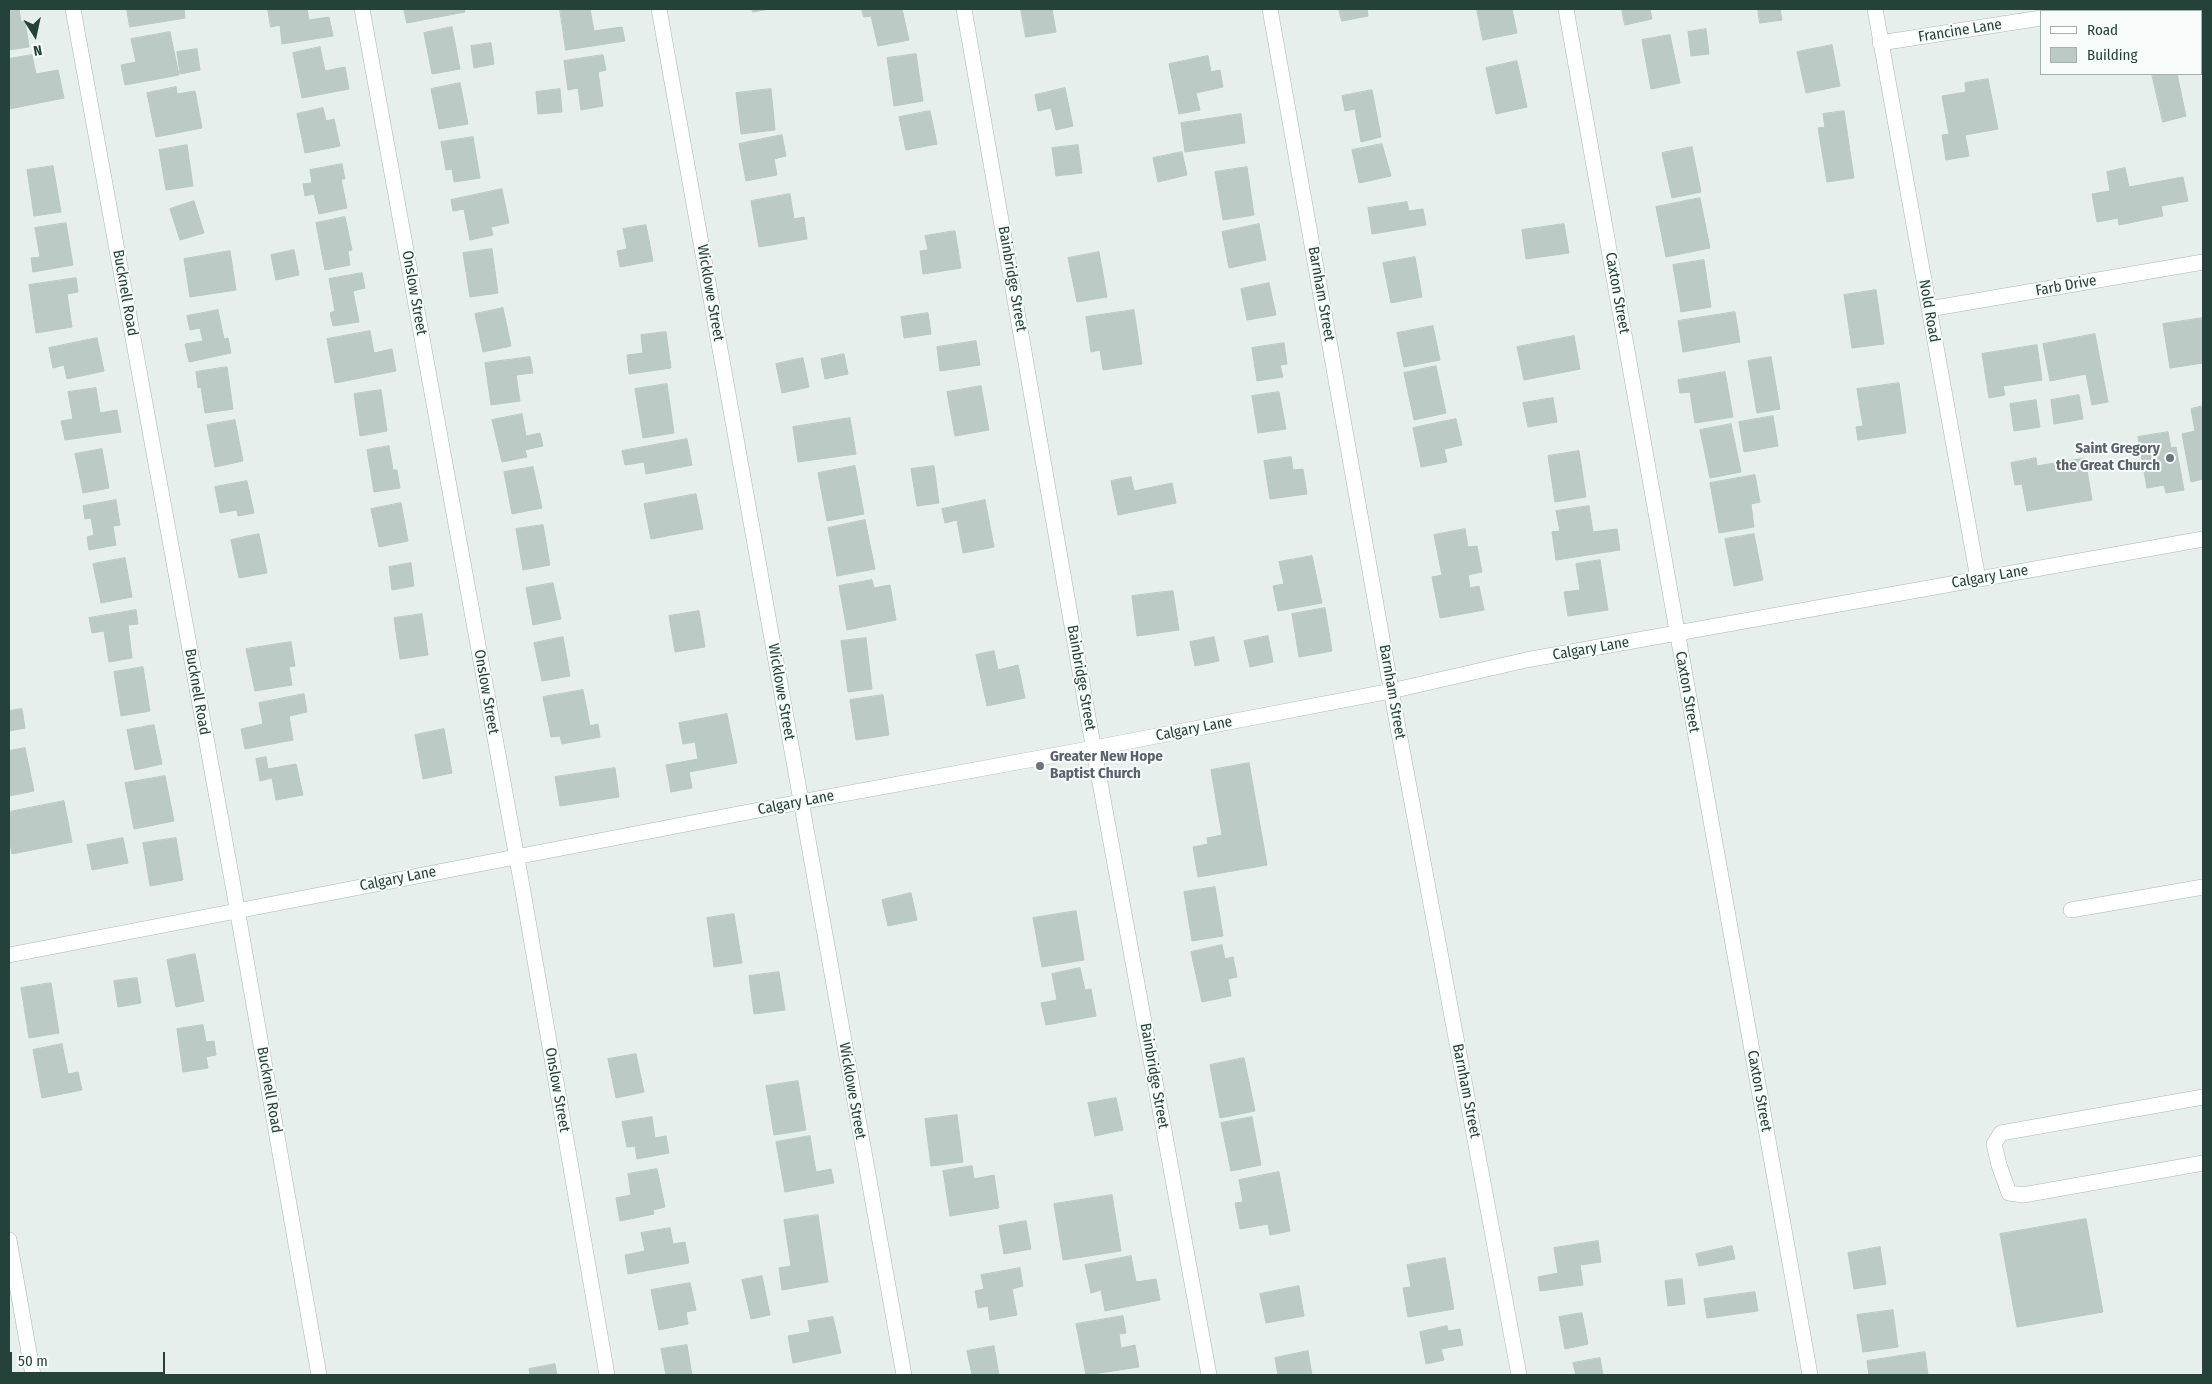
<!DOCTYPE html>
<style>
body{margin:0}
#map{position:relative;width:2212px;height:1384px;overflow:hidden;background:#e6efeb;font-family:"Fira Sans Condensed",sans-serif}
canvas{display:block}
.frame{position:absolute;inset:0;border:10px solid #24423a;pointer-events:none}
.legend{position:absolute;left:2040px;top:10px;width:162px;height:65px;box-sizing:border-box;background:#f7fbf9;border:1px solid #a3b1ad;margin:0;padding:6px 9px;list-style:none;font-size:15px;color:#24423a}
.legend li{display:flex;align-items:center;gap:10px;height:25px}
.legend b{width:25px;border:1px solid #a3b1ad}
.north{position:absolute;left:10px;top:10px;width:50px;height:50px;-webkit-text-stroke:4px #f7fbf9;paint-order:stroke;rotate:170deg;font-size:14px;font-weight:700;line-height:20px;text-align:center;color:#24423a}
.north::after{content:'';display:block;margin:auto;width:18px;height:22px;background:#24423a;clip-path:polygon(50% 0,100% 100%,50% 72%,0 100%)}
.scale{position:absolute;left:10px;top:1352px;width:155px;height:22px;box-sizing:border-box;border:2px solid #24423a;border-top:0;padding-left:6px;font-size:15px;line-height:18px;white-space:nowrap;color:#24423a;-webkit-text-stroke:4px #f7fbf9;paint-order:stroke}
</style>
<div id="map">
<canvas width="2212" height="1384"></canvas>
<div class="frame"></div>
<ul class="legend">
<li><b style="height:6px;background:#fff"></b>Road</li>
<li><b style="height:14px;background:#bbcac4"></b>Building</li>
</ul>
<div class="north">N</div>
<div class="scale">50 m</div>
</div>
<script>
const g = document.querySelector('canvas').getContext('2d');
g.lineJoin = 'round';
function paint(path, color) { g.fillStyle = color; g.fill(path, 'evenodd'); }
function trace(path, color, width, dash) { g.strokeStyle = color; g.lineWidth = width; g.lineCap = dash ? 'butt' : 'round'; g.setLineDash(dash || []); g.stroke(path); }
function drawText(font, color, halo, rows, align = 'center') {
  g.font = font + ' "Fira Sans Condensed",sans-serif'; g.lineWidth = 4; g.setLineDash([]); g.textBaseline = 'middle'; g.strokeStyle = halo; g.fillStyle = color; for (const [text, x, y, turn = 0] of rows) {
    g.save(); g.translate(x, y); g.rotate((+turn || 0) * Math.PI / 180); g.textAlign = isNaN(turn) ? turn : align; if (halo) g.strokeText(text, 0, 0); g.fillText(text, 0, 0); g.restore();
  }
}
const building = new Path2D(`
 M9 9H19L21 22 25 21 29 47 9 50Z
 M127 9H184L185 18 130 27Z
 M268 9H307L309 20 329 17 333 36 282 44 280 25 271 27Z
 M404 9H464L465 12 407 23Z
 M560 9H590L594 31 622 27 625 41 566 50Z
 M752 9H769L753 12Z
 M862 9H902L909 40 878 46 871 16 864 17Z
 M1021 9H1052L1056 32 1026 37Z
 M1339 9H1367L1368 16 1342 21Z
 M1477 9H1512L1517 33 1483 40Z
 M1622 9H1650L1652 19 1625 25Z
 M1758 9H1780L1782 20 1760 23Z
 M452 27 460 69 432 74 424 33Z
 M1706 29 1709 54 1691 56 1688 32Z
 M170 32 179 75 125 85 121 65 136 62 131 39Z
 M1670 35 1680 83 1651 89 1642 40Z
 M491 43 494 64 474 68 471 46Z
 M1832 45 1840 86 1806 93 1797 52Z
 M320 47 325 71 345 67 349 89 302 98 293 53Z
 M197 49 200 70 180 74 177 52Z
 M916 54 923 101 894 106 887 58Z
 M32 55 36 74 58 70 64 98 9 109V59Z
 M603 55 606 70 598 72 603 106 581 110 578 88 568 90 564 61Z
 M1208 56 1211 72 1220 70 1223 87 1196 93 1200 110 1179 114 1169 64Z
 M1517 61 1527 107 1496 114 1486 68Z
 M2152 74H2177L2186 116 2163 122Z
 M1988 79 1998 129 1965 135 1969 156 1946 160 1942 135 1949 134 1942 96 1966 92 1965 83Z
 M460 83 468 124 439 129 431 89Z
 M176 87 177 94 195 91 202 128 156 137 147 93Z
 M1065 88 1073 126 1056 130 1051 108 1038 111 1035 95Z
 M560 89 562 112 538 114 536 92Z
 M771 89 775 130 741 134 736 93Z
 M1372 90 1381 137 1361 142 1355 109 1345 111 1342 96Z
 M323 108 326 121 334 119 340 146 305 153 297 114Z
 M930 111 937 144 906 150 899 117Z
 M1844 111 1854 178 1827 182 1818 128 1825 127 1823 114Z
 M1241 114 1245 143 1185 152 1181 123Z
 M782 135 786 156 774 159 777 175 746 181 739 144Z
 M473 137 480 178 454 182 452 169 446 170 441 142Z
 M1382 144 1391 176 1359 183 1352 150Z
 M187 145 193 186 166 190 159 150Z
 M1078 145 1082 173 1056 176 1052 148Z
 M1692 147 1701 192 1672 198 1662 153Z
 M1182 152 1187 175 1158 182 1153 158Z
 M342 164 345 179H341L347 208 319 214 314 194 305 196 303 184 312 183 310 170Z
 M53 166 61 212 34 216 27 170Z
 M1247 167 1254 215 1223 220 1215 172Z
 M2125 168 2129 187 2183 177 2188 201 2161 206 2163 216 2119 225 2118 218 2097 222 2092 194 2110 191 2107 172Z
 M502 189 509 223 491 227 493 235 470 240 464 209 453 211 451 200Z
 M790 194 794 219 804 217 807 239 759 247 751 201Z
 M1700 198 1710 248 1666 257 1656 207Z
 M194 201 204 233 180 240 170 209Z
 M1407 202 1409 211 1423 209 1426 225 1372 234 1368 208Z
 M345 217 352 250 348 251 350 265 325 270 316 223Z
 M66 223 73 265 33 272 31 258 40 257 35 228Z
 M1259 224 1266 260 1229 268 1222 232Z
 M1564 224 1569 253 1526 259 1522 230Z
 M646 225 653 261 620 267 617 251 627 249 623 229Z
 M955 231 961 268 923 274 920 251 928 250 925 236Z
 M492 249 498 293 470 297 463 253Z
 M294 250 299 275 276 280 271 255Z
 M230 251 236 290 190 297 184 259Z
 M1099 252 1107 297 1077 302 1068 258Z
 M1415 257 1422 297 1391 303 1383 263Z
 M1704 260 1711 307 1681 312 1673 265Z
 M362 273 365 288 353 291 359 322 333 326 330 313 335 311 329 279Z
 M76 278 78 292 67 294 72 327 36 333 29 285Z
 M1269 283 1276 315 1247 320 1241 289Z
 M1876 290 1884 344 1852 348 1844 295Z
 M503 308 511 346 483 352 475 314Z
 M218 310 224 339 228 338 231 353 189 362 185 344 203 341 200 328 190 330 187 316Z
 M1134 310 1142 364 1103 370 1100 350 1091 352 1086 317Z
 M1735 312 1740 342 1683 352 1678 321Z
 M928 313 931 334 904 338 901 317Z
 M2203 318V363L2170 368 2163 324Z
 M1433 326 1440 360 1404 367 1397 333Z
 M370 331 374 353 392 349 396 371 335 383 327 339Z
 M666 332 671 368 629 374 627 355 643 353 641 335Z
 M2095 334 2108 402 2092 405 2086 374 2050 381 2043 344Z
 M1574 336 1580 369 1524 380 1517 347Z
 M97 338 104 371 67 379 64 365 53 368 49 348Z
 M976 341 980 365 940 371 937 347Z
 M1284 343 1287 364 1280 365 1283 377 1257 381 1252 348Z
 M2037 345 2042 380 2003 386 2005 395 1989 398 1982 354Z
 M844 354 848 374 825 379 821 359Z
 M530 357 533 373 516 375 520 401 491 405 485 363Z
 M1771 357 1780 409 1757 413 1748 361Z
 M803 358 809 387 782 393 776 364Z
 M1436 366 1446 413 1414 420 1404 373Z
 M227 367 233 409 205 413 201 387 198 388 196 372Z
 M1725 372 1733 417 1695 423 1690 392 1680 393 1678 380Z
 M1899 383 1906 433 1858 440 1856 427 1863 426 1857 389Z
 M667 384 674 433 643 438 635 389Z
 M981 386 989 430 955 436 947 392Z
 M96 388 100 413 117 410 121 432 65 440 61 421 73 419 68 392Z
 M381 390 387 431 360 436 354 394Z
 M1279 392 1286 429 1258 433 1252 396Z
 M2079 395 2083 419 2054 424 2051 400Z
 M1553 398 1557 422 1528 427 1523 403Z
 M2036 400 2040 427 2014 431 2010 404Z
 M2203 406V479L2191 482 2182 434 2195 431 2191 409Z
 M522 414 526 436 540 433 543 446 525 450 527 457 502 462 492 420Z
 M1773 416 1778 446 1744 452 1739 422Z
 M850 418 856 454 798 462 793 427Z
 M1456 419 1462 445 1444 449 1447 462 1421 467 1413 428Z
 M235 420 243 461 215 467 207 425Z
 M1731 424 1741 472 1710 478 1700 430Z
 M2168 432 2171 448 2176 447 2184 490 2166 493 2164 485 2147 488 2138 437Z
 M687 439 692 465 646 474 644 462 625 465 622 451Z
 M389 446 393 470H397L400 488 374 492 367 450Z
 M102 449 109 488 83 493 75 454Z
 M1579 451 1586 497 1555 502 1548 456Z
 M1291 457 1293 470 1303 469 1307 494 1270 499 1264 461Z
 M2036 458 2037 466 2085 458 2092 500 2027 511 2022 484 2015 485 2011 463Z
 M855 466 864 514 827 521 818 473Z
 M934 466 939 503 917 506 911 469Z
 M533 467 542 508 512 514 504 472Z
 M1755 475 1760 502 1751 504 1754 527 1719 533 1710 483Z
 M1131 477 1134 491 1172 483 1176 503 1118 515 1111 481Z
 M247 481 254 513 238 516 237 510 220 513 215 487Z
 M696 494 703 529 651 539 644 504Z
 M116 500 120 525 113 526 116 545 89 550 87 537 94 535 91 518 85 519 83 506Z
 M985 500 994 547 963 553 957 520 945 523 942 509Z
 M401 503 408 541 379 547 371 509Z
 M1589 506 1593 532 1617 529 1620 550 1556 560 1552 532 1560 531 1556 511Z
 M865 520 875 569 837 576 828 528Z
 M543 525 550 565 523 570 516 529Z
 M1465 529 1468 547 1477 546 1482 572 1468 575 1470 588 1479 586 1484 610 1440 618 1432 577 1442 575 1434 535Z
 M259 534 267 573 239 578 231 540Z
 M1754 534 1763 580 1734 586 1725 539Z
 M1312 556 1322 603 1278 611 1273 586 1284 584 1279 562Z
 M125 558 132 597 101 603 93 564Z
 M1600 560 1608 610 1568 616 1564 592 1580 590 1576 564Z
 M411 563 414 586 392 590 389 567Z
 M872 580 874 588 890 585 896 620 847 630 839 586Z
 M553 583 561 619 533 625 526 588Z
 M1173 591 1179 630 1137 636 1132 596Z
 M1325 608 1332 651 1299 657 1292 614Z
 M136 610 138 624 128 625 132 658 109 662 104 631 92 633 89 618Z
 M699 611 705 647 675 652 669 616Z
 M422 614 428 655 400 659 394 618Z
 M1268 636 1273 662 1250 667 1244 641Z
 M563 637 570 676 542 681 534 643Z
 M1214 637 1219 661 1195 666 1190 642Z
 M866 638 872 689 848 692 841 641Z
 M291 642 295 666 289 667 292 685 255 691 246 649Z
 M994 651 998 670 1018 665 1025 698 987 706 976 655Z
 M143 667 150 711 121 716 114 672Z
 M583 690 590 726 598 724 600 737 562 744 560 736 551 737 543 697Z
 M304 694 307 712 289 716 293 740 245 749 241 729 263 724 259 703Z
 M883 695 889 735 856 740 850 700Z
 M22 709 25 728 9 731V711Z
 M727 714 737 763 689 772 692 788 671 792 666 765 698 759 695 742 683 744 679 723Z
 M154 725 162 764 135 770 127 730Z
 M444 729 452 773 423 779 415 735Z
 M25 748 34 791 9 796V751Z
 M266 757 268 769 296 764 303 795 276 800 272 778 260 781 256 759Z
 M1249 763 1267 865 1198 877 1193 847 1208 844 1207 838 1222 835 1211 770Z
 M615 768 619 797 560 806 555 777Z
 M165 776 174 821 134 829 125 783Z
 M64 801 72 842 12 854 9 837V812Z
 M123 838 128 863 92 870 87 845Z
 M176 838 183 880 150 886 143 843Z
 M1215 887 1223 936 1192 941 1184 892Z
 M911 893 917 920 888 926 882 900Z
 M1076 911 1084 960 1042 967 1033 918Z
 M734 914 742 963 714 967 707 918Z
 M1222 945 1225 959 1233 957 1237 977 1228 979 1231 996 1202 1002 1191 952Z
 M195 954 204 1001 176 1007 167 960Z
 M1080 968 1085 990 1091 989 1096 1016 1046 1025 1041 1003 1057 1000 1052 974Z
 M779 972 785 1010 754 1014 749 976Z
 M137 978 141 1003 118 1007 114 981Z
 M51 983 59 1033 29 1038 21 988Z
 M203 1025 206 1042 214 1041 216 1055 206 1057 208 1068 183 1072 177 1029Z
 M62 1044 68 1074 78 1072 82 1090 42 1098 33 1050Z
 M636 1054 644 1092 616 1098 608 1059Z
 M1244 1058 1255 1111 1220 1118 1210 1065Z
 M798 1081 806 1130 774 1135 766 1086Z
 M1116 1098 1123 1130 1095 1136 1088 1103Z
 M957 1115 963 1162 931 1166 925 1119Z
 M652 1117 655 1138 666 1136 669 1153 637 1159 635 1146 627 1147 622 1122Z
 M1252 1117 1261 1165 1231 1171 1221 1123Z
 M810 1136 816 1172 831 1169 834 1183 785 1192 776 1142Z
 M972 1166 974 1179 994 1175 999 1208 950 1216 943 1171Z
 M657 1169 665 1207 653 1210 654 1214 620 1221 616 1198 631 1195 628 1174Z
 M1279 1172 1290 1231 1270 1235 1268 1224 1240 1229 1235 1203 1243 1202 1239 1180Z
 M1112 1195 1121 1251 1063 1260 1054 1204Z
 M818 1215 828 1282 782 1290 779 1268 791 1266 784 1220Z
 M2086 1219 2103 1312 2017 1327 2000 1234Z
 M1026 1221 1031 1249 1004 1254 999 1226Z
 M670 1228 673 1244 685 1242 689 1263 628 1274 625 1255 645 1251 641 1233Z
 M1598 1241 1601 1262 1580 1265 1583 1285 1540 1291 1538 1277 1558 1273 1554 1248Z
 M1732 1246 1735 1259 1699 1266 1696 1254Z
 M1880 1247 1886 1284 1854 1289 1848 1253Z
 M1131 1256 1136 1282 1156 1279 1160 1300 1105 1311 1101 1290 1091 1293 1085 1265Z
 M1445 1258 1454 1309 1408 1317 1403 1288 1411 1287 1407 1265Z
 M1020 1268 1023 1286 1012 1289 1017 1315 990 1320 988 1306 978 1308 975 1291 984 1289 981 1275Z
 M762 1276 770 1315 751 1319 742 1280Z
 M1682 1279 1685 1304 1668 1306 1665 1281Z
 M690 1283 696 1310 686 1312 688 1324 659 1330 651 1290Z
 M1299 1286 1304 1316 1266 1323 1260 1294Z
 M1755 1292 1758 1311 1707 1318 1704 1299Z
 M1893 1310 1898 1347 1863 1352 1857 1315Z
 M1582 1313 1588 1344 1565 1349 1559 1317Z
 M1123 1316 1126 1333 1119 1334 1121 1348 1135 1345 1139 1367 1086 1375 1076 1324Z
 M833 1317 841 1353 793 1363 788 1336 810 1332 808 1321Z
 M1447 1326 1448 1331 1460 1329 1463 1345 1441 1349 1444 1360 1426 1364 1420 1332Z
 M687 1345 692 1375H666L661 1349Z
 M994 1346 999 1375H972L967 1351Z
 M1308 1351 1312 1375H1278L1275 1358Z
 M1925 1352 1928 1375H1869L1867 1361Z
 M1600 1358 1603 1375H1576L1573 1363Z
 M555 1364 557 1375H530L529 1369Z`);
const minor = new Path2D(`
 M73 9 232 880 319 1375
 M362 9 522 886 607 1375
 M659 9 904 1375
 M964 9 1089 723 1209 1375
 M1270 9 1396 717 1519 1375
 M1566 9 1810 1375
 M1875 9 1978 579
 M2080 11 2090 9
 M1880 43 2041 18
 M1929 309 2203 262
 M2071 910 2203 887
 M9 955 800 802 1094 748 1391 691 1526 660 2203 539
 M2203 1097 2001 1133 1994 1144 1999 1165 2009 1193 2023 1195 2203 1163
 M9 1240 33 1375`);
const markers = [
 [2170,458,5,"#6b7280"],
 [1040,766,5,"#6b7280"]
];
const streetNames = [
 ["Francine Lane",1960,31,-9],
 ["Bainbridge Street",1012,279,80],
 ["Farb Drive",2066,286,-10],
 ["Bucknell Road",125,293,80],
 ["Onslow Street",414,293,80],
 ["Wicklowe Street",710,293,80],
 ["Caxton Street",1617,293,80],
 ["Barnham Street",1321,294,80],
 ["Nold Road",1929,311,80],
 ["Calgary Lane",1990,577,-10],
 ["Calgary Lane",1591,649,-10],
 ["Bainbridge Street",1081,678,80],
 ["Bucknell Road",197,692,80],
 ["Onslow Street",486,692,80],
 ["Wicklowe Street",781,692,80],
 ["Barnham Street",1392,692,80],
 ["Caxton Street",1687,692,80],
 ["Calgary Lane",1194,729,-11],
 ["Calgary Lane",796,803,-11],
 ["Calgary Lane",398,879,-11],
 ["Bainbridge Street",1154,1076,80],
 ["Bucknell Road",269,1090,80],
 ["Onslow Street",557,1090,80],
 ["Wicklowe Street",852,1091,80],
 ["Barnham Street",1466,1091,79],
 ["Caxton Street",1759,1091,80]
];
const worshipNames = [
 ["Saint Gregory",2160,449],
 ["the Great Church",2160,466],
 ["Greater New Hope",1050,757,"left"],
 ["Baptist Church",1050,774,"left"]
];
paint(building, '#bbcac4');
trace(building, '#b8c9c2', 1);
trace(minor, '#a8b8b2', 16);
trace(minor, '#fff', 15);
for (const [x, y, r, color] of markers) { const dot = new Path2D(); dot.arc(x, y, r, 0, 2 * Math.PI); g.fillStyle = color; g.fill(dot); trace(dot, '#f7fbf9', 2); }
drawText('15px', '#24423a', '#f7fbf9', streetNames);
drawText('bold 15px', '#5b616d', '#f7fbf9', worshipNames, 'right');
</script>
